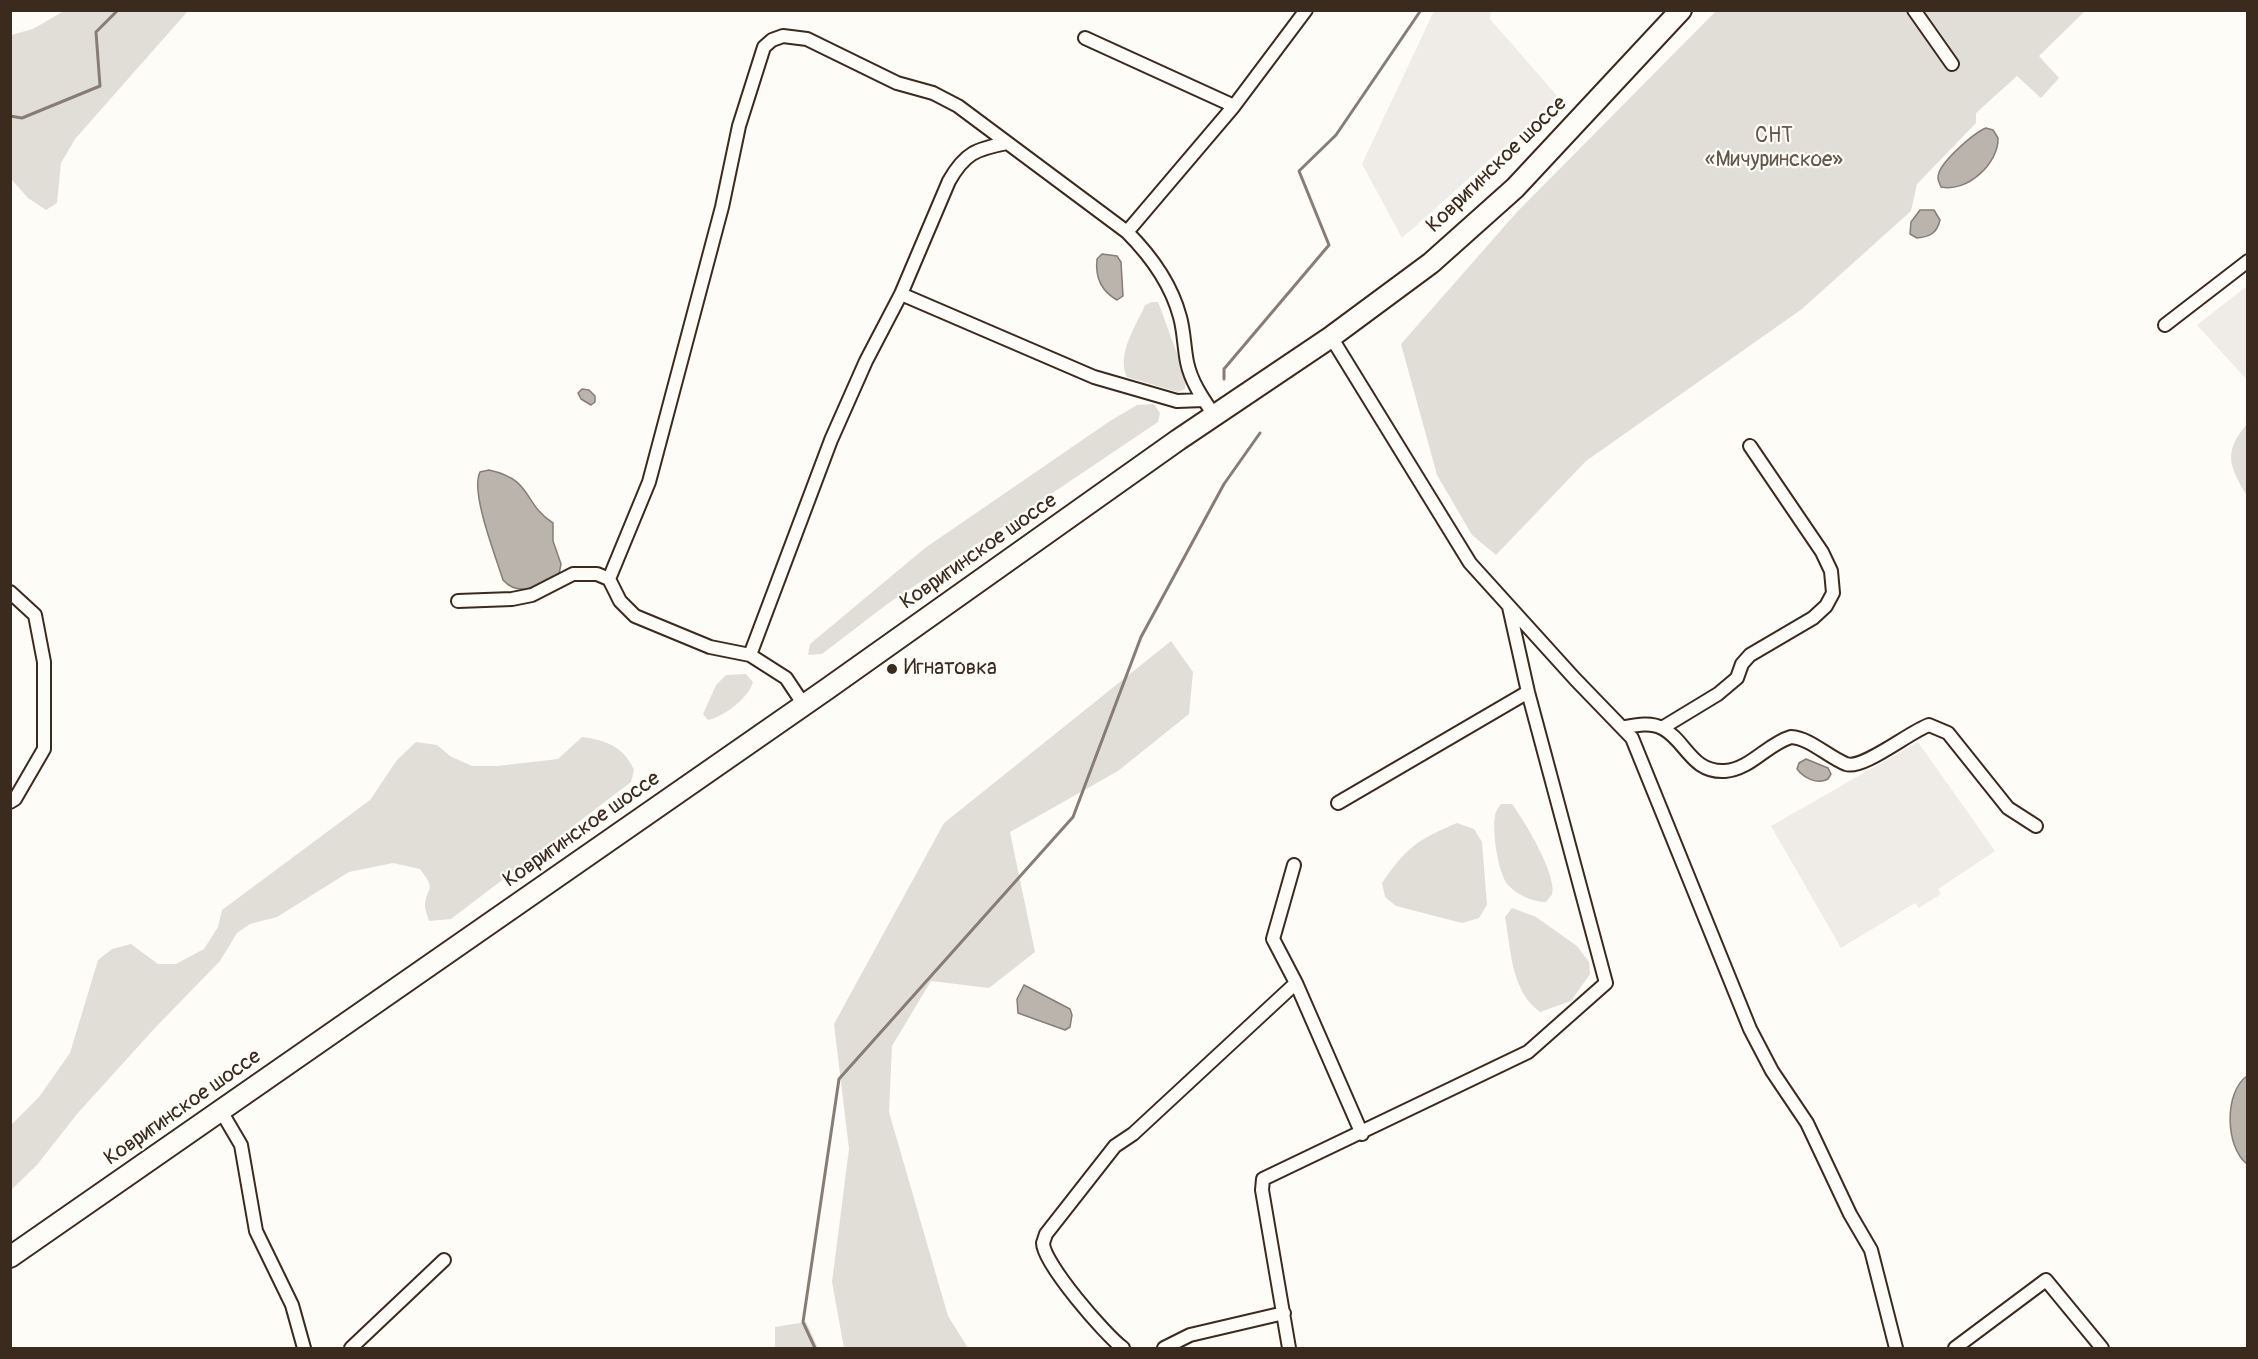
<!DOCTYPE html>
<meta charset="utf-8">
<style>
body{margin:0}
#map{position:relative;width:2258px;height:1359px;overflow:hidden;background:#fdfcf7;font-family:Pangolin,sans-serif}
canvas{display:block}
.frame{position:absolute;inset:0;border:12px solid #3b2a1e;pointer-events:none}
</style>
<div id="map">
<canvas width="2258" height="1359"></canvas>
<div class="frame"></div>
</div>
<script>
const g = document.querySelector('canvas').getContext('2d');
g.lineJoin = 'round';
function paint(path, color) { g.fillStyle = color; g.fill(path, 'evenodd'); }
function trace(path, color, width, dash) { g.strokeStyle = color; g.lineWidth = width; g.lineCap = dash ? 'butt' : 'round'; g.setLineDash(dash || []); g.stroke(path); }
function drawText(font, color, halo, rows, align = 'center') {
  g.font = font + ' Pangolin,sans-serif'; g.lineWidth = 4.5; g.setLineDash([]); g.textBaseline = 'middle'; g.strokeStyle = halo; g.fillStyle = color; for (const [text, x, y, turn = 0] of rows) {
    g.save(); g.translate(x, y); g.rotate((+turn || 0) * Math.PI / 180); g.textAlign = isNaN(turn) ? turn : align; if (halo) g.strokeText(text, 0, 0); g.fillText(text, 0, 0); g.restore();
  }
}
const built = new Path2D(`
 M1434 11H1491L1490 19 1559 98 1402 238 1362 164Z
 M2247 286 2248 379 2247 380 2197 325Z
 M1918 742 1995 851 1938 889 1941 894 1919 908 1915 903 1841 948 1771 826Z`);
const green = new Path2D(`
 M64 11H188L75 139 61 163 57 203 46 210 28 198 11 179V35L33 29Z
 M1716 11H2085L2039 56 2059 78 2041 98 2017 76 1976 113V123L1917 184 1911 211 1802 309 1586 461 1496 555 1472 535 1437 475 1401 344 1517 212Z
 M1152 302H1158L1160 307 1186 378 1185 389 1178 392 1127 377C1116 355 1136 326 1145 305Z
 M1154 404 1160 413 1158 422 886 605 822 654 808 655 810 644 925 548 1110 421 1137 405Z
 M2247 424 2248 425 2247 496C2230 467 2222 453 2247 424Z
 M1171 641 1193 672 1189 714 1118 771 1010 832 1035 952 989 988 931 981 892 1046 889 1112 948 1316 968 1348H844L832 1282 849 1149 834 1024 944 823Z
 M746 674 753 682C749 698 723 717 708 720L703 714 716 685 726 675Z
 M582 737C606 740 624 747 634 770L631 782 451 919 429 921C428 917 425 910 425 906 426 885 438 893 420 869L393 863 349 872 277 917 250 924 237 933 220 961 154 1029 77 1114 37 1165 11 1190V1125L39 1097 70 1053 98 960 112 949 131 944 158 964H176L204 949 218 927 222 910 370 800 397 760 416 742 437 745 450 756 472 766H497L558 759Z
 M1501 804H1512C1524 820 1558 876 1552 895 1551 895 1546 902 1546 902 1533 902 1517 895 1508 885 1498 874 1492 831 1495 816 1495 812 1499 807 1501 804Z
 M1457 823 1474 829 1482 842 1487 905 1479 918 1462 923 1396 906 1385 897 1382 883C1407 847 1417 840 1457 823Z
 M1512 908 1536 917 1577 946 1589 962 1590 974 1571 1001 1540 1012C1511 991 1511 950 1505 917Z
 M806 1322 818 1348H775V1327Z`);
const water = new Path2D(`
 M1986 128 1993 130 1998 138C1999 163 1967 193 1941 187 1940 184 1938 181 1938 178 1937 164 1974 133 1986 128Z
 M1920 210H1934L1940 220C1937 233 1930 237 1917 238L1910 234 1911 222Z
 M1102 254 1117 256 1121 262 1123 296 1117 300C1101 291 1095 277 1097 259Z
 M582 389 589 390 595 396V402L591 405 581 399 578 393Z
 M489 470C534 480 522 503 553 523V541L561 564 559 574C541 584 520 599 503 580 496 557 470 492 480 472Z
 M1806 759 1828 768 1831 774 1828 779C1817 785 1804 778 1797 769L1799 763Z
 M1024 985 1070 1009 1072 1015 1070 1027 1065 1030 1018 1013 1017 999Z
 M2247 1076V1164C2225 1147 2224 1092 2247 1076Z`);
const stream = new Path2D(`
 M10 116 22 118 100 86 96 32 118 10
 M1224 379V369L1329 245 1299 171 1336 135 1421 10
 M815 1348 803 1322 839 1079 1073 817 1141 637 1224 484 1260 433`);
const street = new Path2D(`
 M1914 10 1952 64
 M1085 38 1234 106
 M1127 232 1234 106 1306 10
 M901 294 1094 377 1177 401 1204 400
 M2165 325 2248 261
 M1331 337 1470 563 1575 679 1632 738 1750 1029 1772 1071 1807 1123 1850 1214 1871 1250 1896 1348
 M609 579 649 482 722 207 739 126 764 47 772 40 783 36 807 39 897 83 933 93 958 106 1127 232C1151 256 1171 283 1180 317 1184 331 1184 347 1187 362 1191 382 1203 399 1214 415
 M10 592 35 615 44 662V749L15 799 10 802
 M458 601 512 599 532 595 573 574H597L609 579 620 601 635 616 710 647 750 655 786 678 804 705
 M750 655 831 440 866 361 901 294 949 181C965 153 976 149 1007 143
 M1625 727C1636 725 1651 722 1662 728 1686 740 1691 773 1725 771 1751 769 1767 744 1791 737 1810 738 1828 757 1846 764 1863 770 1909 732 1929 725L1948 733 2008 808 2036 826
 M1662 728 1718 694 1737 678 1742 664 1750 655 1813 618 1826 606 1833 593 1831 571 1822 552 1750 446
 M1338 803 1528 692
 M1294 865 1273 939 1296 983 1362 1134
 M221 1111 241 1145 256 1231 292 1305 304 1348
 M351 1348 444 1260
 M1123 1348C1106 1336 1043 1263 1043 1243 1044 1240 1045 1237 1046 1234L1115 1146 1133 1134 1296 983
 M1164 1348 1190 1335 1284 1313
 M1289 1348 1262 1190 1263 1179 1528 1052 1606 983 1528 692 1509 607
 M1955 1348 2046 1280 2102 1348`);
const primary = new Path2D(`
 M10 1257 827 689 1178 440 1331 337 1431 263 1515 188 1681 10`);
const markers = [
 [892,669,6,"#3b2a1e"]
];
const parkNames = [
 ["СНТ",1774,137],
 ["«Мичуринское»",1774,161]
];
const streetNames = [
 ["Ковригинское шоссе",1497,165,-44],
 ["Ковригинское шоссе",979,552,-35],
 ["Ковригинское шоссе",582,830,-35],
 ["Ковригинское шоссе",183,1108,-35]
];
const poiNames = [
 ["Игнатовка",904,669]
];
paint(built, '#efece7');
paint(green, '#e1ded7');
paint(water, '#bbb4ad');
trace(water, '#887d74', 1.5);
trace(stream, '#887d74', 3);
trace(street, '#3b2a1e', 16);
trace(primary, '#3b2a1e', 24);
trace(street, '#fdfcf7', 12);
trace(primary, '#fdfcf7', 20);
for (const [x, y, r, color] of markers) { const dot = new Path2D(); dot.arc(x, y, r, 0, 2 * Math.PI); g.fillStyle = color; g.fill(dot); trace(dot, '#fdfcf7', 2); }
drawText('21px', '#64574c', '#fdfcf7', parkNames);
drawText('21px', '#3b2a1e', '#fdfcf7', streetNames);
drawText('21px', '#3b2a1e', '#fdfcf7', poiNames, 'left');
</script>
